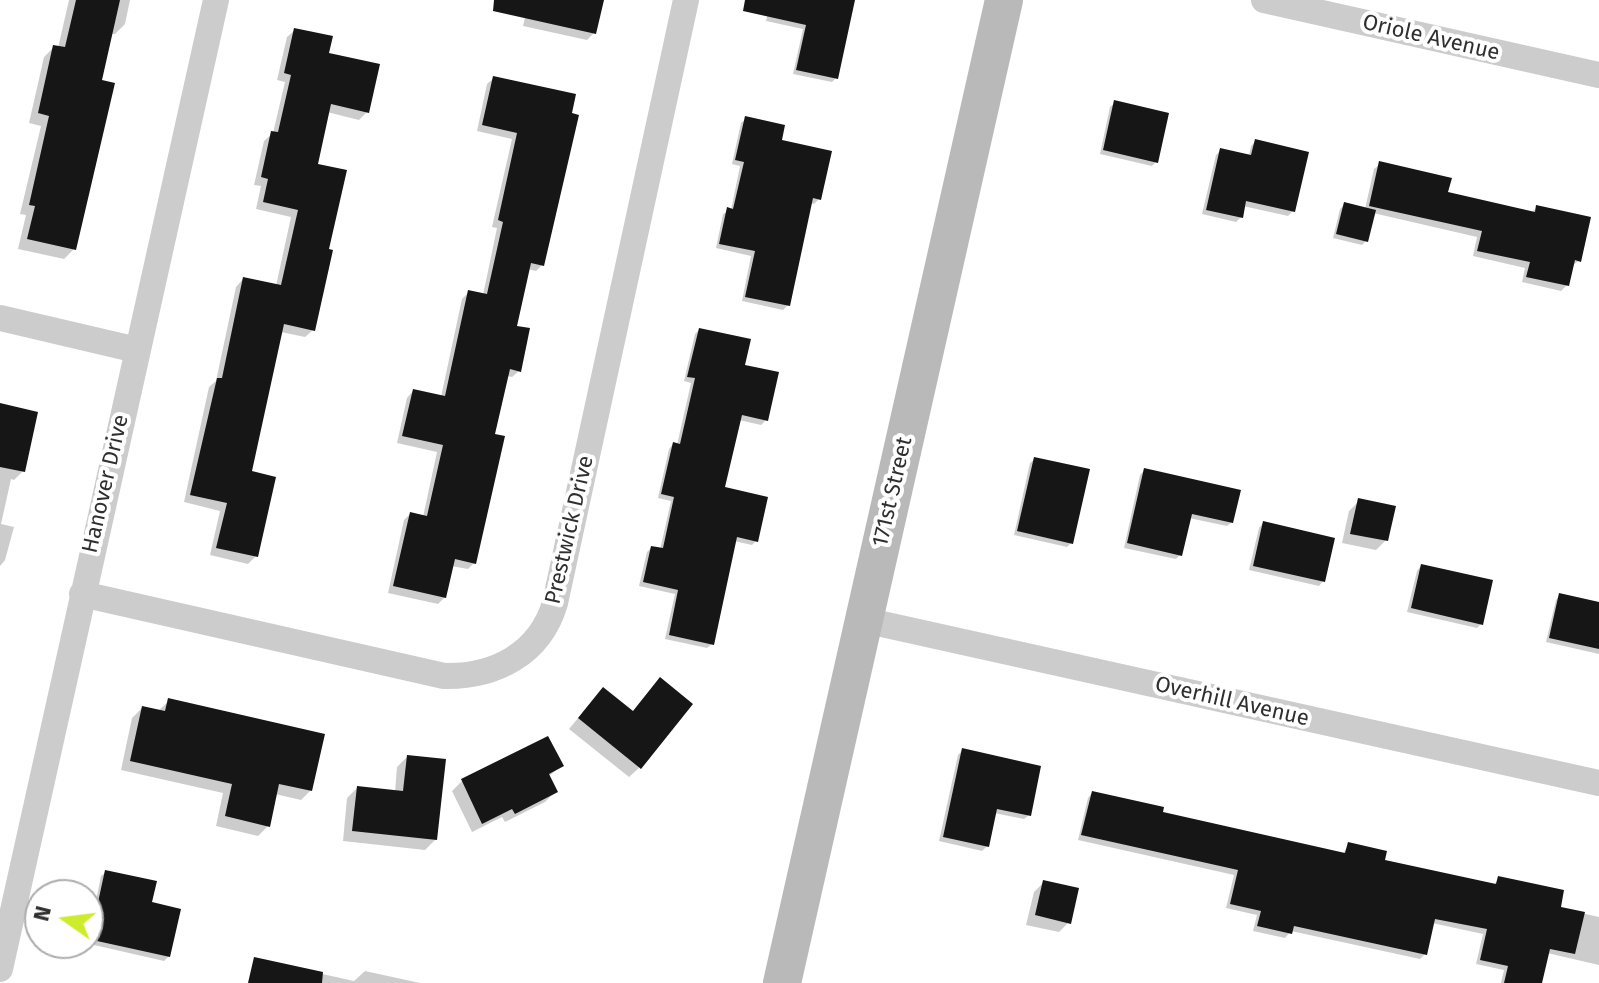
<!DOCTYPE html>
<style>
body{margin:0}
#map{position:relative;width:1599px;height:983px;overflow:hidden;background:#fff;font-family:"Fira Sans",sans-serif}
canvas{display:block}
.north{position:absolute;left:24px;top:879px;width:80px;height:80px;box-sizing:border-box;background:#fff;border:2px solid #acacac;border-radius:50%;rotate:284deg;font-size:22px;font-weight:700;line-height:32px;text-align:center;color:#2f2f2f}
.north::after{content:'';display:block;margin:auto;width:28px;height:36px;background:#cdec2b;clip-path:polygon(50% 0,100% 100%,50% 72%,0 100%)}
</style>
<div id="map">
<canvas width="1599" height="983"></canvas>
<div class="north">N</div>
</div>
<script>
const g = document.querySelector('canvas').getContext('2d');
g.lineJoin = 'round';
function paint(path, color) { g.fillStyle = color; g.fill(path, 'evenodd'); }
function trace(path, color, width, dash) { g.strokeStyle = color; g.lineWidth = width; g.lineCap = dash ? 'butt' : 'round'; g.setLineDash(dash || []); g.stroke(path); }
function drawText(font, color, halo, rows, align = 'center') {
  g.font = font + ' "Fira Sans",sans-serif'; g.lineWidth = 8; g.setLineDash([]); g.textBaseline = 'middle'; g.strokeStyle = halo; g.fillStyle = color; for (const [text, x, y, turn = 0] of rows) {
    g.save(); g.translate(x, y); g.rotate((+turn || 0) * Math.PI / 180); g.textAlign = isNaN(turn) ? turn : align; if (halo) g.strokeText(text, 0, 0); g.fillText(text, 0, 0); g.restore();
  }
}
const shadow = new Path2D(`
 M69 0H130L125 24 115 34H111L100 82 74 249 64 259 18 249 26 215 20 214 41 126 29 123 44 57 54 47 58 48Z
 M529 0H602L594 33 587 40 523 26Z
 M771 0H853L836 78 832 82 793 74 803 29 766 21Z
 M295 30 327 54 367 112 359 120 327 112 315 165 313 330 305 337 281 332 249 473 256 556 248 564 210 555 220 511 184 502 209 387 216 381 236 287 243 279 276 286 291 217 256 209 261 186 254 185 264 141 273 133 285 82 277 80 287 37Z
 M494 78 574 95 542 265 536 271 528 269 515 327 519 371 512 377 507 376 493 435 474 563 468 569 451 566 445 597 438 604 388 593 404 520 410 514 423 517 437 452 397 443 407 398 413 391 441 397 462 299 469 292 483 295 497 228 492 227 512 139 477 131 487 84Z
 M1115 103 1156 162 1152 166 1100 154 1110 107Z
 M746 119 779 141 819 199 814 204 810 203 788 305 783 310 742 301 751 256 716 248 723 214 731 210 740 166 732 164 741 123Z
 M1255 142 1293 211 1288 216 1243 206 1241 217 1236 222 1202 214 1216 155 1221 150 1249 156 1251 146Z
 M1380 164 1446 194 1531 213 1537 207 1579 261 1571 266 1567 285 1561 291 1522 282 1525 268 1473 256 1477 237 1373 213 1366 241 1362 245 1333 238 1340 209 1345 204 1365 209 1374 169Z
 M699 330 742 366 766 420 761 425 739 420 723 489 756 541 752 545 734 541 712 644 707 648 665 639 675 594 639 586 647 552 651 548 660 550 671 501 658 498 669 449 673 444 677 445 691 383 684 381 695 334Z
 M0 405 23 471 14 480 11 479 1 524 14 527 5 560 0 566Z
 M1035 459 1071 543 1067 547 1014 535 1030 463Z
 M1144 471 1232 522 1227 526 1189 518 1180 555 1176 559 1124 548 1140 475Z
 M1359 501 1386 540 1376 550 1342 543 1349 511Z
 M1263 523 1323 581 1319 586 1249 570 1259 528Z
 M1421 566 1481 624 1477 628 1407 612 1417 571Z
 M1560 595 1599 604V654L1546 642 1556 600Z
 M593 700 639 768 629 777 569 729Z
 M169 701 311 790 301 800 275 794 268 826 258 836 216 826 223 793 121 770 132 718 142 708 158 711Z
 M963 750 1029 815 1024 819 994 813 987 846 982 851 939 841 958 755Z
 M407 757 435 840 425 850 343 841 347 798 357 788 395 792 397 767Z
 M561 766 548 777 555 792 545 802 505 822 502 817 472 832 452 791 462 781Z
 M1092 793 1160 814 1343 854 1348 845 1383 861 1493 886 1499 878 1558 908 1599 917V965L1547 953 1540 983H1501L1504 970 1476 964 1483 934 1432 923 1425 954 1420 959 1291 931 1285 938 1253 931 1257 915 1226 908 1234 875 1078 840 1088 798Z
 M106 872 169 956 164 961 94 945 99 922 92 920 101 876Z
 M1044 882 1069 922 1059 932 1026 925 1034 892Z
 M291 967 354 981 365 971 420 983H280Z`);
const building = new Path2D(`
 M76 0H120L102 80 115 83 76 250 27 239 35 206 29 205 49 116 38 113 53 45 65 47Z
 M494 0H604L596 34 493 11Z
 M745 0H855L838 79 796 70 806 25 743 11Z
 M294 28 333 36 329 53 380 64 369 113 331 104 318 164 347 170 329 249 333 250 315 331 284 324 252 471 276 477 258 557 216 548 227 503 190 495 217 378H222L243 277 281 285 298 210 263 202 268 179 261 177 271 131 278 132 291 75 284 73Z
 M493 76 576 94 572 113 579 115 544 266 531 263 517 326 530 328 521 372 510 369 495 434 505 436 476 564 455 559 446 598 393 586 410 512 427 516 443 445 402 436 413 389 445 396 468 290 487 294 503 222 498 220 517 133 482 125Z
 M1114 100 1169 113 1158 163 1103 150Z
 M745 116 785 125 782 140 832 151 821 200 813 198 790 306 745 297 755 251 719 244 727 207 733 209 744 162 735 160Z
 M1255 139 1309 152 1295 212 1246 201 1243 218 1206 210 1220 148 1251 155Z
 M1379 161 1452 178 1448 192 1535 212 1536 205 1591 217 1581 262 1575 260 1569 286 1526 277 1530 262 1477 251 1482 231 1369 206Z
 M1344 202 1376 210 1368 242 1336 234Z
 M699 328 751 339 745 365 779 372 768 421 742 415 725 487 768 497 758 542 737 537 714 645 669 635 678 590 643 582 651 546 663 548 674 497 661 494 673 442 680 444 695 378 687 377Z
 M0 403 38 412 25 472 0 467Z
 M1034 457 1090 469 1073 544 1017 531Z
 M1144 468 1241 490 1233 523 1192 514 1182 556 1127 543Z
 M1358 498 1396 506 1388 541 1350 534Z
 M1263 521 1335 538 1325 582 1253 566Z
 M1421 564 1493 580 1483 625 1411 608Z
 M1559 593 1599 602V649L1549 638Z
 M660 677 693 704 641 769 578 718 603 687 633 711Z
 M168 698 325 734 312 791 279 784 270 827 225 816 232 784 130 761 142 706 165 711Z
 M548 736 564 766 549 774 558 792 515 814 512 809 482 824 461 779Z
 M962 748 1041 766 1031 816 997 809 989 847 943 837Z
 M407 755 446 759 437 840 352 831 357 786 403 791Z
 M1092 791 1164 807 1163 812 1345 853 1348 842 1387 851 1385 860 1496 884 1498 876 1564 890 1561 907 1585 912 1575 954 1550 949 1542 983H1504L1508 966 1480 960 1487 929 1435 919 1427 955 1294 926 1292 934 1257 926 1261 911 1230 904 1238 870 1081 835Z
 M105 870 157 881 152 902 181 909 170 957 97 941 103 918 95 916Z
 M1043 880 1079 888 1071 924 1035 915Z
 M254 957 323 972 322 983H248Z`);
const street = new Path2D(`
 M1264 0 1599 75
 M0 318 137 350
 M82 594 444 676C495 677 540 654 555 603L686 0
 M864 620 1599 783
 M0 969 216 0`);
const secondary = new Path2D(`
 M782 983 1004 0`);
const streetNames = [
 ["Oriole Avenue",1431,38,13],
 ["Hanover Drive",106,484,-77],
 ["171st Street",893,492,-77],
 ["Prestwick Drive",570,530,-77],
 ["Overhill Avenue",1232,702,13]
];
paint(shadow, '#0003');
paint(building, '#161616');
trace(street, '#ccc', 26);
trace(secondary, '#b9b9b9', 38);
drawText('22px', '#2f2f2f', '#fff', streetNames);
</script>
